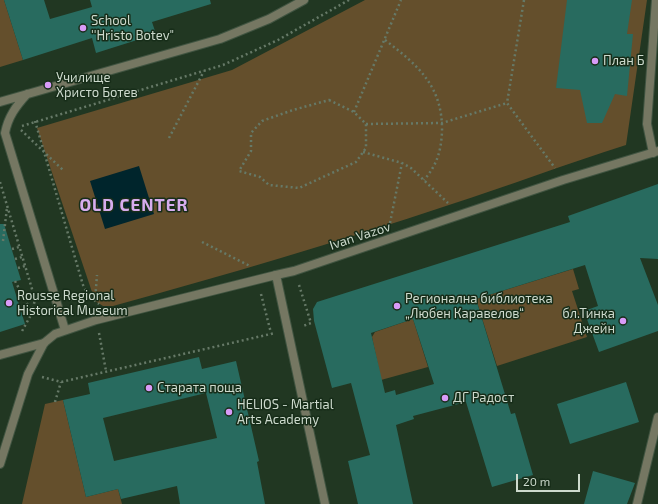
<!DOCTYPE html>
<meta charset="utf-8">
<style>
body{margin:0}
#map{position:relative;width:658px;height:504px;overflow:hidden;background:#213722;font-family:"Exo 2",sans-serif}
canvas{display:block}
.scale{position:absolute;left:516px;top:474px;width:64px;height:18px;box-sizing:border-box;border:2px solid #cddacd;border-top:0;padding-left:5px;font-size:12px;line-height:14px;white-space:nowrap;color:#cddacd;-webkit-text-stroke:3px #172d19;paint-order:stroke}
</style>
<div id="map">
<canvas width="658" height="504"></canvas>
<div class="scale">20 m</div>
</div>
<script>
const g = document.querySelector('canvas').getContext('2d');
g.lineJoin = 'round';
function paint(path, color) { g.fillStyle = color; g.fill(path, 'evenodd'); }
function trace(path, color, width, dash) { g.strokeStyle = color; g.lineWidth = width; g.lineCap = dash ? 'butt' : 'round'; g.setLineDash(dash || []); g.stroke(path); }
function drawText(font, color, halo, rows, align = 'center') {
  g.font = font + ' "Exo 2",sans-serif'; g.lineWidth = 3; g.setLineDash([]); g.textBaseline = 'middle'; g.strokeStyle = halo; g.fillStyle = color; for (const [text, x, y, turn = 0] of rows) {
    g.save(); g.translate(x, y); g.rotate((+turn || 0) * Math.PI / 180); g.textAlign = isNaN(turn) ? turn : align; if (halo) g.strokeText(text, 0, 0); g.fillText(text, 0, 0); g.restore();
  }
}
const green = new Path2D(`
 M0 0H4L23 60 0 67Z
 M365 0H647L626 145C566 164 508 186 449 205 338 242 226 275 113 306H103L95 301 37 128 232 70Z
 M573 269 579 289 572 291 587 337 497 366 476 299Z
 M413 319 428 367 381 380 372 337 375 332Z
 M63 400 86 497 118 489 122 504H22L45 404Z`);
const water = new Path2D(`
 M139 166 154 214 105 229 90 181Z`);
const building = new Path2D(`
 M4 0H44L50 19 92 7 90 0H210L211 4 152 22 156 34 96 53 92 38 23 60Z
 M567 0H632L627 34H633L627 96 615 94 602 123H587L580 90 556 88Z
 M658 184V259L640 258 658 305V331L599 352 584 311 598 306 585 265 476 299 511 414 515 413 533 475 492 487 466 402 413 416 414 419 396 425 413 504H358L348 461 370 455 351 383 332 388 314 321 313 309 317 302 570 222 568 216ZM413 319 434 384 396 395 395 390 385 393 371 333Z
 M0 224H4L21 280 12 282 25 324 0 332Z
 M199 357 202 369 236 361 259 461 257 462 265 504H180L177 486 121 499 118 489 86 497 63 400 90 394 88 383ZM206 393 217 438 114 461 103 418Z
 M626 382 639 422 570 444 557 404Z
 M593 471 635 483 627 504H584Z`);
const path = new Path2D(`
 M524 0 507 103 555 168
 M385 40C419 66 443 87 442 132 441 151 437 165 424 180
 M329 100 354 112 366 124V148L356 162 299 188 269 185 260 177 239 171 251 151V133L262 121 293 110Z
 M354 112 401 0
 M35 121 83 285 88 295 99 304
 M366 124 442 123 507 103
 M22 126 223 65 278 40 349 0
 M21 130 64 171
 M169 138 204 71
 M363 152 402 163 411 168 448 203
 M0 182 35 299 32 313 21 333
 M390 223 402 163
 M3 241 7 208
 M202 242 250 266
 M12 249 19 247
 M15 259 22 257
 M18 268 25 266
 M15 281 32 313 44 308
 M299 285 311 323 303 326
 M261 294 271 333
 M70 300 88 295
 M95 301 97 275
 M99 333 106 371
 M42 377 61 382 275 333
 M55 402 61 382`);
const service = new Path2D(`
 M0 355 44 343`);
const minor = new Path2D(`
 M653 153 647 124 656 0
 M276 275 294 271 563 180 658 151
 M637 504 658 417`);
const tertiary = new Path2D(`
 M27 94C16 106 8 117 5 133L65 330
 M0 102 220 39 269 19 304 0
 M0 464 28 374 44 343 55 334 96 320 276 275 325 504`);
const markers = [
 [83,28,4,"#d89bf8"],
 [595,61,4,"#d89bf8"],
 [48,85,4,"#d89bf8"],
 [9,303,4,"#d89bf8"],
 [397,306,4,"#d89bf8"],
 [623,321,4,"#d89bf8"],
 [149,388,4,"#d89bf8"],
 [445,398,4,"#d89bf8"],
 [229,412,4,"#d89bf8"]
];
const poiNames = [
 ["School",91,21],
 ["''Hristo Botev\"",91,36],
 ["План Б",603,61],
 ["Училище",56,78],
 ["Христо Ботев",56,93],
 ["Rousse Regional",17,296],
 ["Historical Museum",17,311],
 ["Регионална библиотека",405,299],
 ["„Любен Каравелов“",405,314],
 ["бл.Тинка",615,314,"right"],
 ["Джейн",615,329,"right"],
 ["Старата поща",157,388],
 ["ДГ Радост",453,398],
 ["HELIOS - Martial",237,405],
 ["Arts Academy",237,420]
];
const streetNames = [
 ["Ivan Vazov",360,236,-18]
];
const districtNames = [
 ["OLD CENTER",134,205]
];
paint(green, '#644f2c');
paint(water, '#00252c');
paint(building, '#286b5f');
trace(service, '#405441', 10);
trace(minor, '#405441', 10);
trace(tertiary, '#405441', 10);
trace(path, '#667967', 2.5, [2, 3]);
trace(service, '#757762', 8);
trace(minor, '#757762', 8);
trace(tertiary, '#757762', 8);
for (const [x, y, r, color] of markers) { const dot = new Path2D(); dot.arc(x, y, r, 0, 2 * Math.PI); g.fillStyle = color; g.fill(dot); trace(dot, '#172d19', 1.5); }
drawText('13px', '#cddacd', '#172d19', poiNames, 'left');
drawText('13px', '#cddacd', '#172d19', streetNames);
g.letterSpacing = '1px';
drawText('bold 17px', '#d7adee', '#172d19', districtNames);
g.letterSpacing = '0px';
</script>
